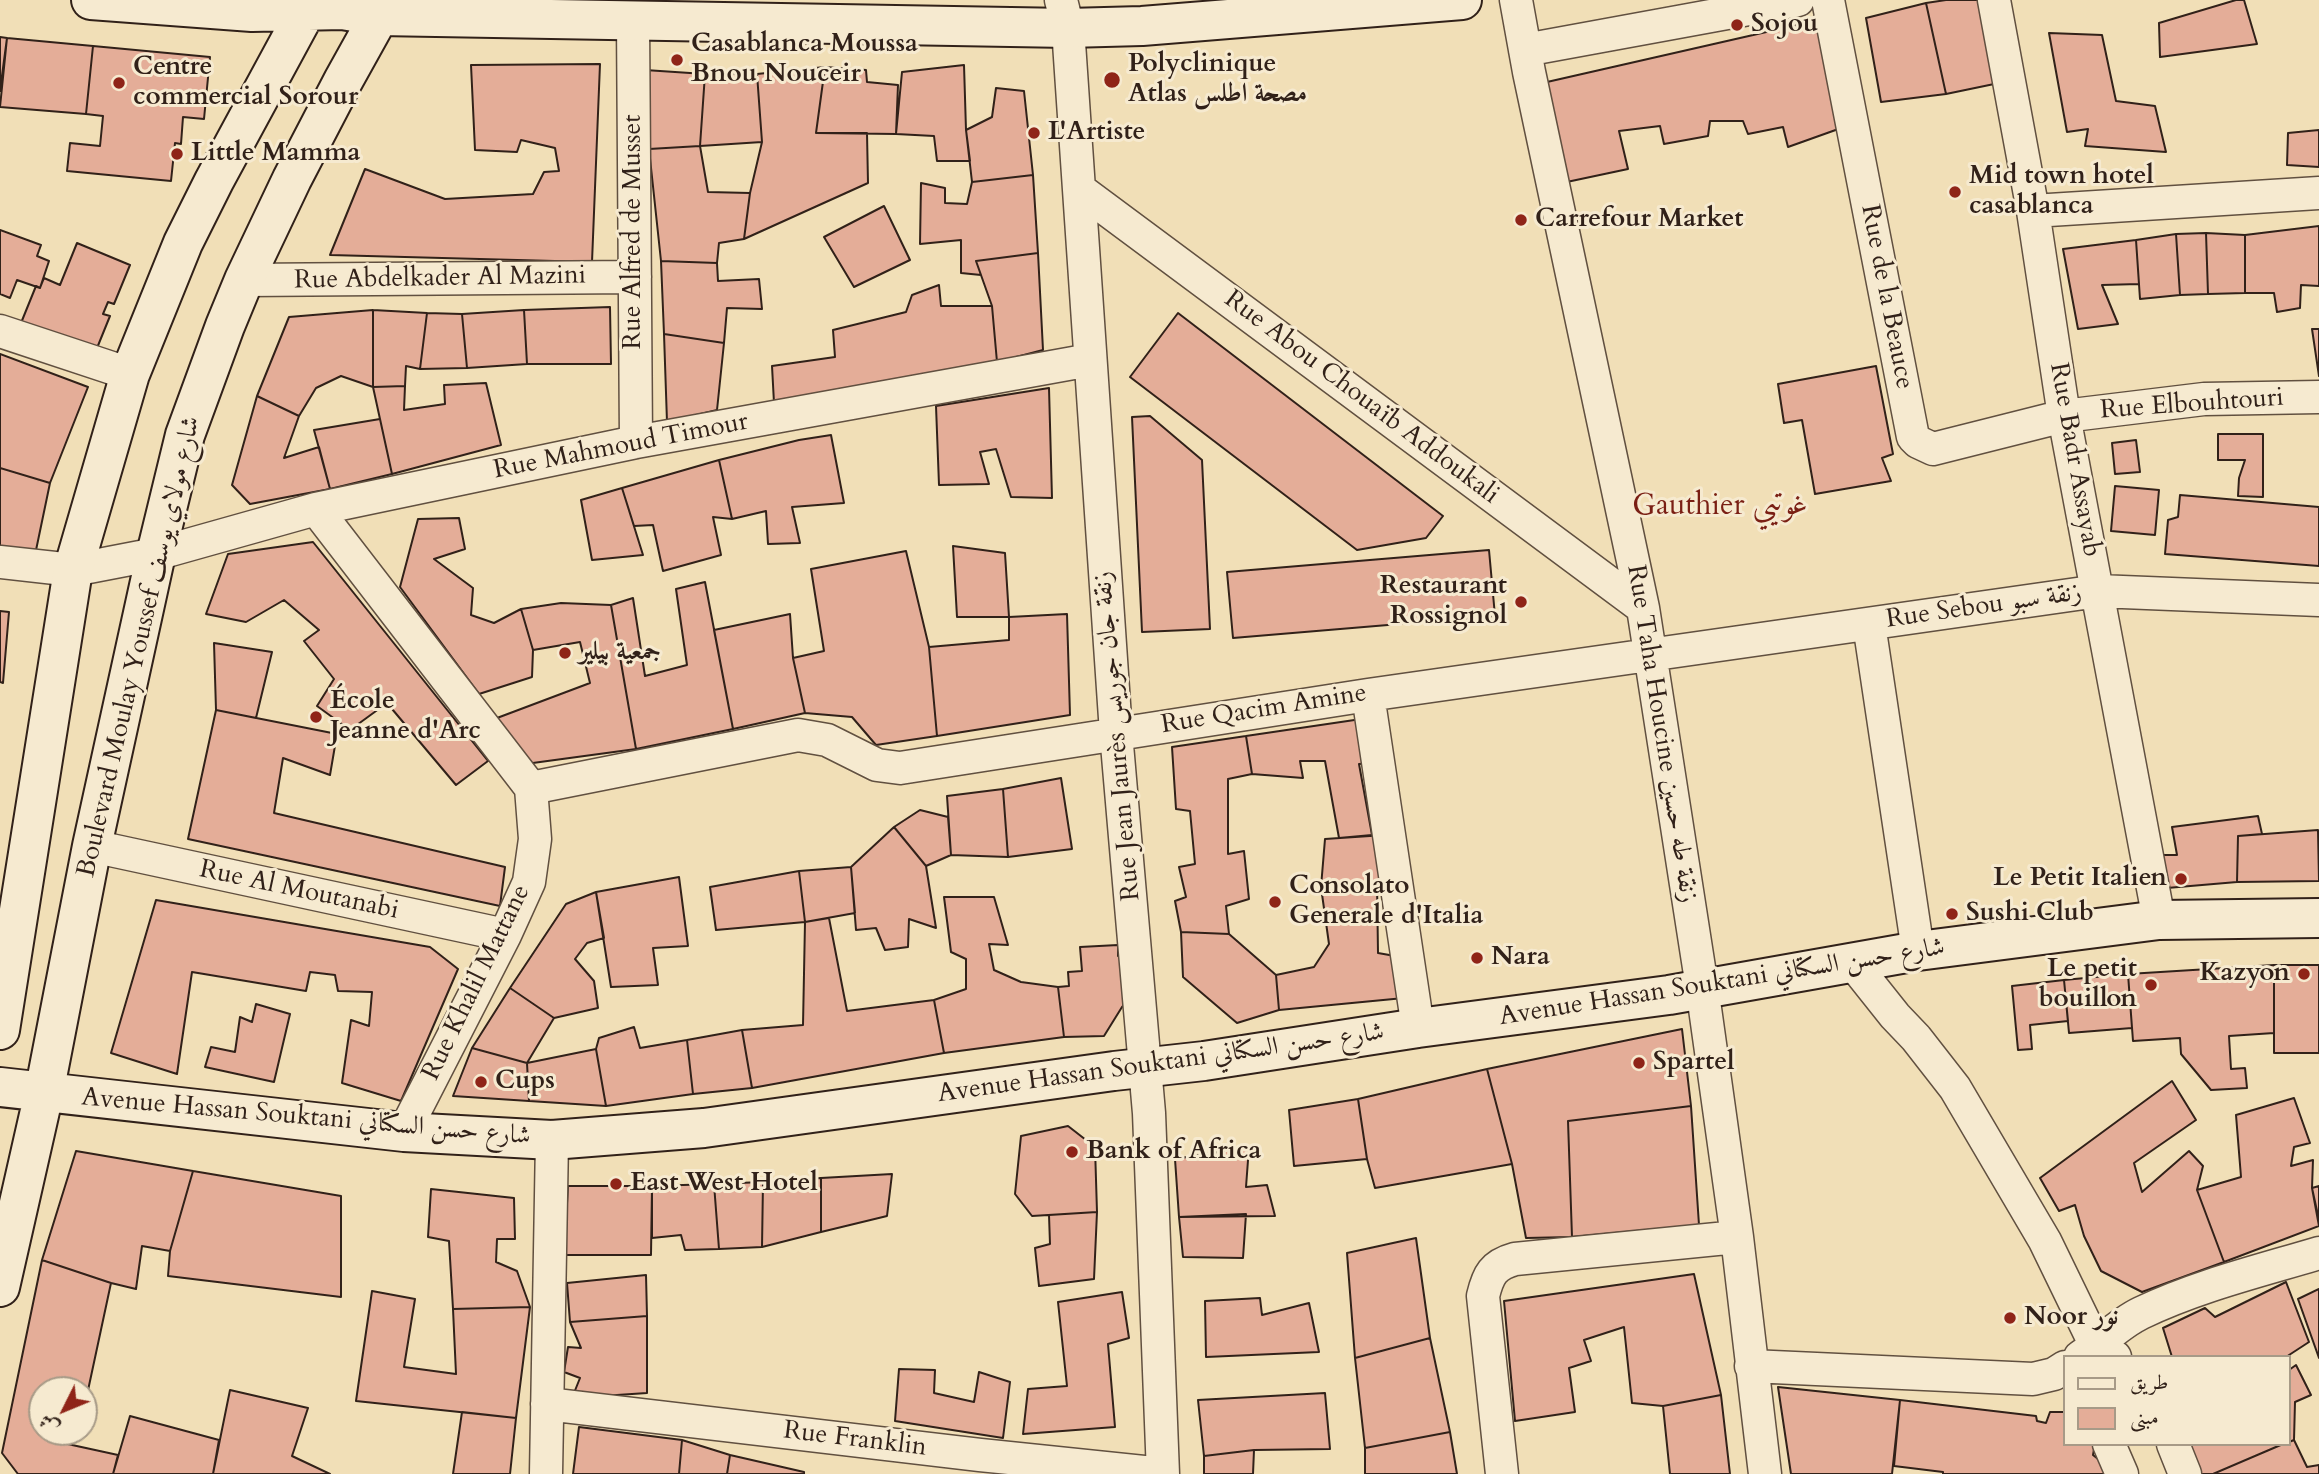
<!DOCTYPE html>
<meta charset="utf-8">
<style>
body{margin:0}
#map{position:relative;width:2319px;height:1474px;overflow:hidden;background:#f1dfb7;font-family:Cardo,Amiri,serif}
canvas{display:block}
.legend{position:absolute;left:2063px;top:1355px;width:228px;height:91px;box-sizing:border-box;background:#f6ead0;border:2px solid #a79a87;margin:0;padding:9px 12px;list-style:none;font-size:21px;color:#312119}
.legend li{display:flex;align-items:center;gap:14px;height:35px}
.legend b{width:35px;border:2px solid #a79a87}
.north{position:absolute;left:28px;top:1376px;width:70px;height:70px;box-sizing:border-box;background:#f6ead0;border:2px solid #a79a87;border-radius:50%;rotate:227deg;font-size:19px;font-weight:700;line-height:28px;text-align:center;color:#312119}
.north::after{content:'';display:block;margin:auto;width:24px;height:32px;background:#8f2418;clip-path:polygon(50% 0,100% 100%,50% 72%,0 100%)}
</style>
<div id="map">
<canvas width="2319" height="1474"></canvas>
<ul class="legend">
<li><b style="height:9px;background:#f6ead0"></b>طريق</li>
<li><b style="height:19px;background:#e4ad98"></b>مبنى</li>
</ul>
<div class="north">ش</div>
</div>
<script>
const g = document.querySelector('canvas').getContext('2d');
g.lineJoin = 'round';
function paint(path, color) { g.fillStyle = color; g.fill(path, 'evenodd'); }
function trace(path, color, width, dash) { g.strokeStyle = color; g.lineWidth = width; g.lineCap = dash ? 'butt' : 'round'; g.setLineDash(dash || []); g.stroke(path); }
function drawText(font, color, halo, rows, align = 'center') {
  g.font = font + ' Cardo,Amiri,serif'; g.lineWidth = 6; g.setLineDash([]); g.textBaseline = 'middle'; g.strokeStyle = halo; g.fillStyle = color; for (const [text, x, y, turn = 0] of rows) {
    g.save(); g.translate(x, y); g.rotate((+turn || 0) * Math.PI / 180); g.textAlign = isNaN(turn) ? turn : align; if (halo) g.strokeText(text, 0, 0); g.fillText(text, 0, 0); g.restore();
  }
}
const building = new Path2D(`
 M1946 0H1985L1999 83 1946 94 1926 3Z
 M2236 0H2244L2257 44 2160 57 2159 23Z
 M1926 3 1946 94 1881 102 1866 18Z
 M1819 20 1844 127 1788 147 1783 127 1748 134 1743 121H1710L1708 136 1664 144 1660 126 1619 131 1628 169 1562 183 1547 82Z
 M2049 33 2102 35 2116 101 2155 106 2166 152 2085 146 2088 129 2067 132Z
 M0 37 7 38 0 91Z
 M7 38 93 46 86 114 0 107Z
 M93 46 210 57 204 119 183 117 181 144 175 143 171 181 67 171 70 143 100 146 103 116 86 114Z
 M600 64 592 262 330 255 365 169 445 199 533 194 544 172 559 171 555 148 521 140 517 152 475 150 471 65Z
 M964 65 966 130 970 161H937L934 136 896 134 902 72Z
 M825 67 866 70 867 82 898 85 896 134 816 133Z
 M825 67 816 133H867L868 183 744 239 750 193 762 142 757 74Z
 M645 70 705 74 700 146 649 149Z
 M705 74H757L762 142 700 146Z
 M996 88 1024 91 1033 175 972 182 966 130 992 117Z
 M2319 130V167L2287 165 2288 133Z
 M700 146 708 192 750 193 744 239 719 243 717 263 661 261 649 149Z
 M1033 175 1038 253 976 261 981 275 961 273V240L920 244 921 183 945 188V203L967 204 972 182Z
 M884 206 910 260 854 287 824 237Z
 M2319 226V286L2301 285 2300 308 2277 312 2274 293H2245V235Z
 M0 230 41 245 37 256 49 261 40 288 17 280 10 298 0 294Z
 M2206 233 2208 294 2180 295 2176 234Z
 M2206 233 2245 235V293L2208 294Z
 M2176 234 2180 295 2140 299 2136 240Z
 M2136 240 2139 284 2102 285 2118 324 2078 329 2063 249Z
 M77 243 130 265 114 304 108 302 103 314 110 316 95 353 21 323 36 286 40 288 44 278 60 285Z
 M1038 253 1043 350 997 362 992 306 976 261Z
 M661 261 717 263 718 281 759 279 762 309 727 308 724 343 664 334Z
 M939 285 941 306H992L997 362 774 403 772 366 835 357 833 330 906 312 912 295Z
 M610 307 611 364H527L524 310Z
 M373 310 427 313 420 369 406 366 405 386 373 387Z
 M373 310V387L341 376 316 388 299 416 257 396 289 317Z
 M524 310 527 364 467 368 462 314Z
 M427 313 462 314 467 368 420 369Z
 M1178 313 1443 516 1426 538 1357 550 1130 377Z
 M2312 329H2319V376Z
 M664 334 724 343 717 410 667 422Z
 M0 354 88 387 50 483 0 468Z
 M1876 366 1893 454 1882 458 1891 481 1815 494 1802 420 1784 423 1778 384Z
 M486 383 501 445 392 474 373 387 405 386 404 410 445 404 444 385Z
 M1049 388 1052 498 1011 497 996 449 980 452 989 484 939 485 936 406Z
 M257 396 299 416 284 458 319 447 330 489 250 504 232 485Z
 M1150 416 1202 460 1210 629 1142 632 1132 417Z
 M380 419 392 474 330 489 314 430Z
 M2218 434H2263V497L2238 496 2239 478 2245 460H2218Z
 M831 435 844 503 792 507 800 543 768 544 766 511 732 519 719 460 799 440Z
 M2136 440 2140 472 2115 474 2112 443Z
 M719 460 732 519 713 517 721 555 663 571 653 525 634 526 622 488Z
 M0 468 50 483 35 555 0 553Z
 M2115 486 2159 490 2155 535 2111 531Z
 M622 488 643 555 592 560 581 500Z
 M2180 495 2319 507V566L2165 554 2168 520 2178 517Z
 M459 518 465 549 434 559 473 588 471 615 494 623 521 609 533 650 532 677 479 694 400 587 418 519Z
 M313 542 488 761 456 785 387 703 350 730 317 706 334 679 304 641 319 630 284 600 246 622 206 614 228 554Z
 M953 546 1005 553 1009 617H957Z
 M1489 550 1495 616 1233 638 1227 572Z
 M906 551 929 647 937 736 876 745 852 717 805 713 793 658 824 651 811 569Z
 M705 582 733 729 636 749 611 605 633 598 645 676 687 665 676 589Z
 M561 603 611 605 636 749 518 765 497 718 590 683 580 642 533 650 521 609Z
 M0 611 9 612 3 683 0 682Z
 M790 614 793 658 805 713 733 729 714 630Z
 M1067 614 1070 715 937 736 929 647 1009 640V617Z
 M214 643 272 652 256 718 216 710Z
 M216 710 337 734 330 775 283 758 274 813 505 867 500 906 188 839Z
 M1368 718 1374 763 1359 764 1372 835 1339 838 1325 761H1300L1303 778 1252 774 1246 736Z
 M1246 736 1252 774 1228 779V854L1244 851 1249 899 1226 906 1229 934 1181 932 1175 901 1186 897 1179 867 1195 864 1190 811 1176 809 1172 747Z
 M1061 778 1072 849 1008 857 1003 789Z
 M1003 789 1008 857 951 855 947 796Z
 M920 810 948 817 951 855 926 866 894 827Z
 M2258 816 2262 834 2238 836 2237 882 2167 888 2161 855H2177L2172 827Z
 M894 827 926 866 936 928 909 919 908 947 885 950 876 928 856 930 851 867Z
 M2318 830 2319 881 2237 882 2238 836Z
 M1385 835 1394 880 1321 887 1325 839Z
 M851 867 855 913 805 922 799 871Z
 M799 871 805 922 716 930 710 887Z
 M679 877 688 946 653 948 658 985 611 987 596 892Z
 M1377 882 1378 953 1395 956 1404 998 1279 1010 1276 975 1314 967 1329 944 1321 887Z
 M596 892 604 938 587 943 575 959 594 981 598 1008 554 1018 510 988 566 904Z
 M944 897H994L1008 945 989 944 994 970 1021 982 1058 987 1064 1037 944 1053 934 1000 966 989V959L951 952Z
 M156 900 430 947 458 969 401 1101 342 1083 351 1020 369 1026 372 992 338 991 335 975 310 972 306 991 192 972 177 1074 111 1053Z
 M829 918 847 1011 934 1000 944 1053 752 1088 742 1030 803 1025 805 922Z
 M1181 932 1229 934 1276 975 1279 1010 1237 1023 1183 977Z
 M1118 945V956L1123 955 1126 1003 1122 1007 1104 1036 1064 1037 1058 987 1069 986 1068 972 1082 971 1080 947Z
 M2274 965V1033L2229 1036 2231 1069 2245 1068 2247 1088 2211 1090 2181 1054 2180 1038 2133 1041 2128 974Z
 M2274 965H2319V1053H2274Z
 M2128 974 2132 1028 2069 1033 2064 980Z
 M2064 980 2068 1021 2030 1025 2032 1049 2018 1050 2012 986Z
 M510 988 554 1018 527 1063 472 1048Z
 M256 1004 290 1014 274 1082 205 1067 211 1047 235 1052 240 1017 252 1022Z
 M634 1027 640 1048 687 1040 693 1094 606 1106 596 1049 599 1038Z
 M1682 1029 1691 1106 1568 1121 1572 1237 1526 1238 1512 1164 1487 1069Z
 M742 1030 752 1088 693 1094 687 1040Z
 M472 1048 527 1063 529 1101 453 1096Z
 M596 1049 606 1106 529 1101 527 1063Z
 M1487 1069 1512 1164 1375 1188 1367 1159 1358 1099Z
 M2172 1081 2196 1120 2134 1163 2142 1192 2189 1151 2203 1166 2197 1190 2224 1262 2142 1292 2101 1271 2084 1236 2075 1205 2059 1211 2040 1178Z
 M2294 1098 2310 1143 2294 1147 2291 1166 2313 1160 2312 1188 2319 1226 2224 1262 2197 1190 2241 1177 2236 1115Z
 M1358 1099 1367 1159 1294 1166 1289 1110Z
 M1691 1106 1699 1225 1572 1237 1568 1121Z
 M1068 1126 1095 1147 1097 1212 1032 1216 1015 1194 1021 1136Z
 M1249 1147 1246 1187 1267 1185 1275 1216 1179 1217 1175 1159Z
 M76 1151 193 1171 170 1251 142 1246 136 1289 111 1283 42 1260Z
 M193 1171 341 1196V1297L168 1276 170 1251Z
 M892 1174 887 1216 821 1232V1178Z
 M821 1178V1232L762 1247 763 1182Z
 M763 1182 762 1247 719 1249 714 1184Z
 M714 1184 719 1249 685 1250 681 1235 652 1238V1186Z
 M568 1186H652L651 1255H564Z
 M2319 1186V1220L2312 1188Z
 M431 1189 514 1198 515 1239H497L496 1262 517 1271 530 1307 453 1309 449 1241 428 1237Z
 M1097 1212 1094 1279 1039 1286 1035 1248 1050 1244 1049 1215Z
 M1246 1214 1243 1258 1183 1257 1179 1217Z
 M1416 1238 1430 1338 1355 1358 1347 1253Z
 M42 1260 111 1283 84 1409V1390H42V1432H56L63 1443 118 1455 113 1474H18L2 1453Z
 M1694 1274 1721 1395 1663 1406 1632 1403 1624 1327 1584 1340 1591 1361 1569 1368 1575 1412 1515 1421 1504 1301Z
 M646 1275 647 1316 570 1322 567 1283Z
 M2286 1282 2309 1342 2286 1357H2172L2163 1328 2205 1308 2215 1317Z
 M2319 1289V1358L2298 1299Z
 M372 1291 415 1299 404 1367 456 1374 453 1309 530 1307 516 1418 356 1401Z
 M1122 1292 1129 1338 1108 1344 1115 1427 1023 1434 1028 1389 1067 1386 1058 1302Z
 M1260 1298 1262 1315 1309 1303 1319 1352 1206 1357 1205 1301Z
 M647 1316V1393L572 1398 580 1378 564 1372 568 1347 581 1348 570 1322Z
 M1430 1338 1450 1432 1365 1448 1355 1358Z
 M2296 1365 2311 1395 2295 1402 2294 1440 2289 1442V1370Z
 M899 1369 935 1370 934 1393 974 1402 979 1372 1010 1382 1003 1438 895 1421Z
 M1778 1387 1900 1400 1892 1474H1791Z
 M230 1390 308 1408 292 1456 330 1474H213Z
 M1325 1393 1330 1449 1254 1450 1204 1456 1198 1400Z
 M1721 1395 1730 1474H1670L1663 1406Z
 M1900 1400 2036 1416 2037 1421 2046 1423 2050 1412H2065V1444H2095L2093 1455 2108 1467 2107 1474H1943V1472L1894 1466Z
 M462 1412 516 1418 510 1474H453Z
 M130 1416 219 1440 213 1474H113Z
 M579 1427 682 1440 679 1474H573Z
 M1450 1432 1457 1474H1365V1448Z
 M682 1440 730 1455 727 1474H679Z
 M2294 1440 2307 1467 2319 1465V1474H2213L2283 1444H2289V1442Z
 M2182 1444H2283L2213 1474H2193Z
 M1254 1450 1253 1474H1204V1456Z
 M730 1455 804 1472V1474H727Z`);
const street = new Path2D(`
 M1061 0 1068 28 1116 733 1149 1113 1163 1474
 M1516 0 1529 72 1643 608 1702 987 1737 1237 1765 1474
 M1828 0 1913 437 1918 442 1933 449 2064 416 2204 399 2319 397
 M1994 0 2033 211 2064 416 2159 920
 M633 21 636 442
 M1525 50 1798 0
 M1079 189 1643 608
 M2033 211 2319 193
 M244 280 635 277
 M0 331 130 374
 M316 509 531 788
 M0 562 73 570 156 554 316 509 636 442 1090 360
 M1869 624 1918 951
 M1368 695 1418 1028
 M531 788 798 735 827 740 877 765 900 768 1368 695 2098 591 2319 600
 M92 846 505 935
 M1852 962 1895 1016 1916 1038 1955 1088 2045 1241 2096 1346 2115 1357
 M404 1132 505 935 529 882 535 839 531 788
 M2080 1357C2101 1343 2118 1324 2141 1313 2197 1286 2259 1271 2319 1253
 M1751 1366 2033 1379 2054 1374 2065 1367
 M547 1404 980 1455 1163 1474
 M2109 1444 2122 1474
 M2173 1444 2185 1474
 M546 1474 552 1140
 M1502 1474 1483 1296C1488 1275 1493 1265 1515 1259L1737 1237`);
const secondary = new Path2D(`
 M91 0 252 12 342 10 379 16 1068 28 1142 26 1462 0
 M0 1030 73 570 130 374 183 243 214 181 312 0
 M0 1087 404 1132 552 1140 704 1128 1114 1071 1204 1061 1418 1028 1669 995 1918 951 2159 920 2319 918
 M0 1287 44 1093 92 846 156 554 185 435 225 326 244 280 292 179 343 81 388 0`);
const markers = [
 [1737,25,7,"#8f2418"],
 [677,60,7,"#8f2418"],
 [1112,80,9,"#8f2418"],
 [119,83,7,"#8f2418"],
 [1034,133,7,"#8f2418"],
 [177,154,7,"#8f2418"],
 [1955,192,7,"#8f2418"],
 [1521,220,7,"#8f2418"],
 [1521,602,7,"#8f2418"],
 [565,653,7,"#8f2418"],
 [316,717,7,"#8f2418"],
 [2181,879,7,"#8f2418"],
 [1275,902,7,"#8f2418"],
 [1952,914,7,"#8f2418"],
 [1477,958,7,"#8f2418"],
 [2304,974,7,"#8f2418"],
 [2151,985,7,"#8f2418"],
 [1639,1063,7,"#8f2418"],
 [481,1082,7,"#8f2418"],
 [1072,1152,7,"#8f2418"],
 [616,1184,7,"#8f2418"],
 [2010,1318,7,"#8f2418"]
];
const poiNames = [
 ["Sojou",1751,25],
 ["Casablanca Moussa",691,45],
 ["Bnou Nouceir",691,75],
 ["Polyclinique",1128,65],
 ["Atlas مصحة اطلس",1128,95],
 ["Centre",133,68],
 ["commercial Sorour",133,98],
 ["L'Artiste",1048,133],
 ["Little Mamma",191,154],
 ["Mid town hotel",1969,177],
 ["casablanca",1969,207],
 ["Carrefour Market",1535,220],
 ["Restaurant",1507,587,"right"],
 ["Rossignol",1507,617,"right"],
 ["جمعية بيلير",579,653],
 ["École",330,702],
 ["Jeanne d'Arc",330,732],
 ["Le Petit Italien",2167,879,"right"],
 ["Consolato",1289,887],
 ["Generale d'Italia",1289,917],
 ["Sushi Club",1966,914],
 ["Nara",1491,958],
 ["Le petit",2137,970,"right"],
 ["bouillon",2137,1000,"right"],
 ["Kazyon",2290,974,"right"],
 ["Spartel",1653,1063],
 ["Cups",495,1082],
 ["Bank of Africa",1086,1152],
 ["East West Hotel",630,1184],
 ["Noor نور",2024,1318]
];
const streetNames = [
 ["Rue Alfred de Musset",634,232,-90],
 ["Rue Abdelkader Al Mazini",440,279,-1],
 ["Rue de la Beauce",1886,297,79],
 ["Rue Abou Chouaïb Addoukali",1361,398,37],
 ["Rue Elbouhtouri",2192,405,-4],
 ["Rue Mahmoud Timour",621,447,-11],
 ["Rue Badr Assayab",2074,460,80],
 ["Rue Sebou زنقة سبو",1984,607,-8],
 ["Boulevard Moulay Youssef شارع مولاي يوسف",140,647,-77],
 ["Rue Qacim Amine",1264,710,-9],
 ["Rue Taha Houcine زنقة طه حسين",1661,734,81],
 ["Rue Jean Jaurès زنقة جان جوريس",1118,736,-95],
 ["Rue Al Moutanabi",299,891,12],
 ["Rue Khalil Mattane",477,983,-64],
 ["Avenue Hassan Souktani شارع حسن السكتاني",1722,983,-9],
 ["Avenue Hassan Souktani شارع حسن السكتاني",1161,1064,-8],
 ["Avenue Hassan Souktani شارع حسن السكتاني",306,1118,5],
 ["Rue Franklin",855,1440,7]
];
const quarterNames = [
 ["Gauthier غوتيي",1720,507]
];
paint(building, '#e4ad98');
trace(building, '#312119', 2);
trace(street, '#615040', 35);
trace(secondary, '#312119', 42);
trace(street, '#f6ead0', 32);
trace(secondary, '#f6ead0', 38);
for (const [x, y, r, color] of markers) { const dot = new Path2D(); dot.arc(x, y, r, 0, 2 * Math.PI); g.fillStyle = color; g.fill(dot); trace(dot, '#f6ead0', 2.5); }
drawText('bold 26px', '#312119', '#f6ead0', poiNames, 'left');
drawText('26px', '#312119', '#f6ead0', streetNames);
drawText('30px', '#7a1f14', '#f6ead0', quarterNames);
</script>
